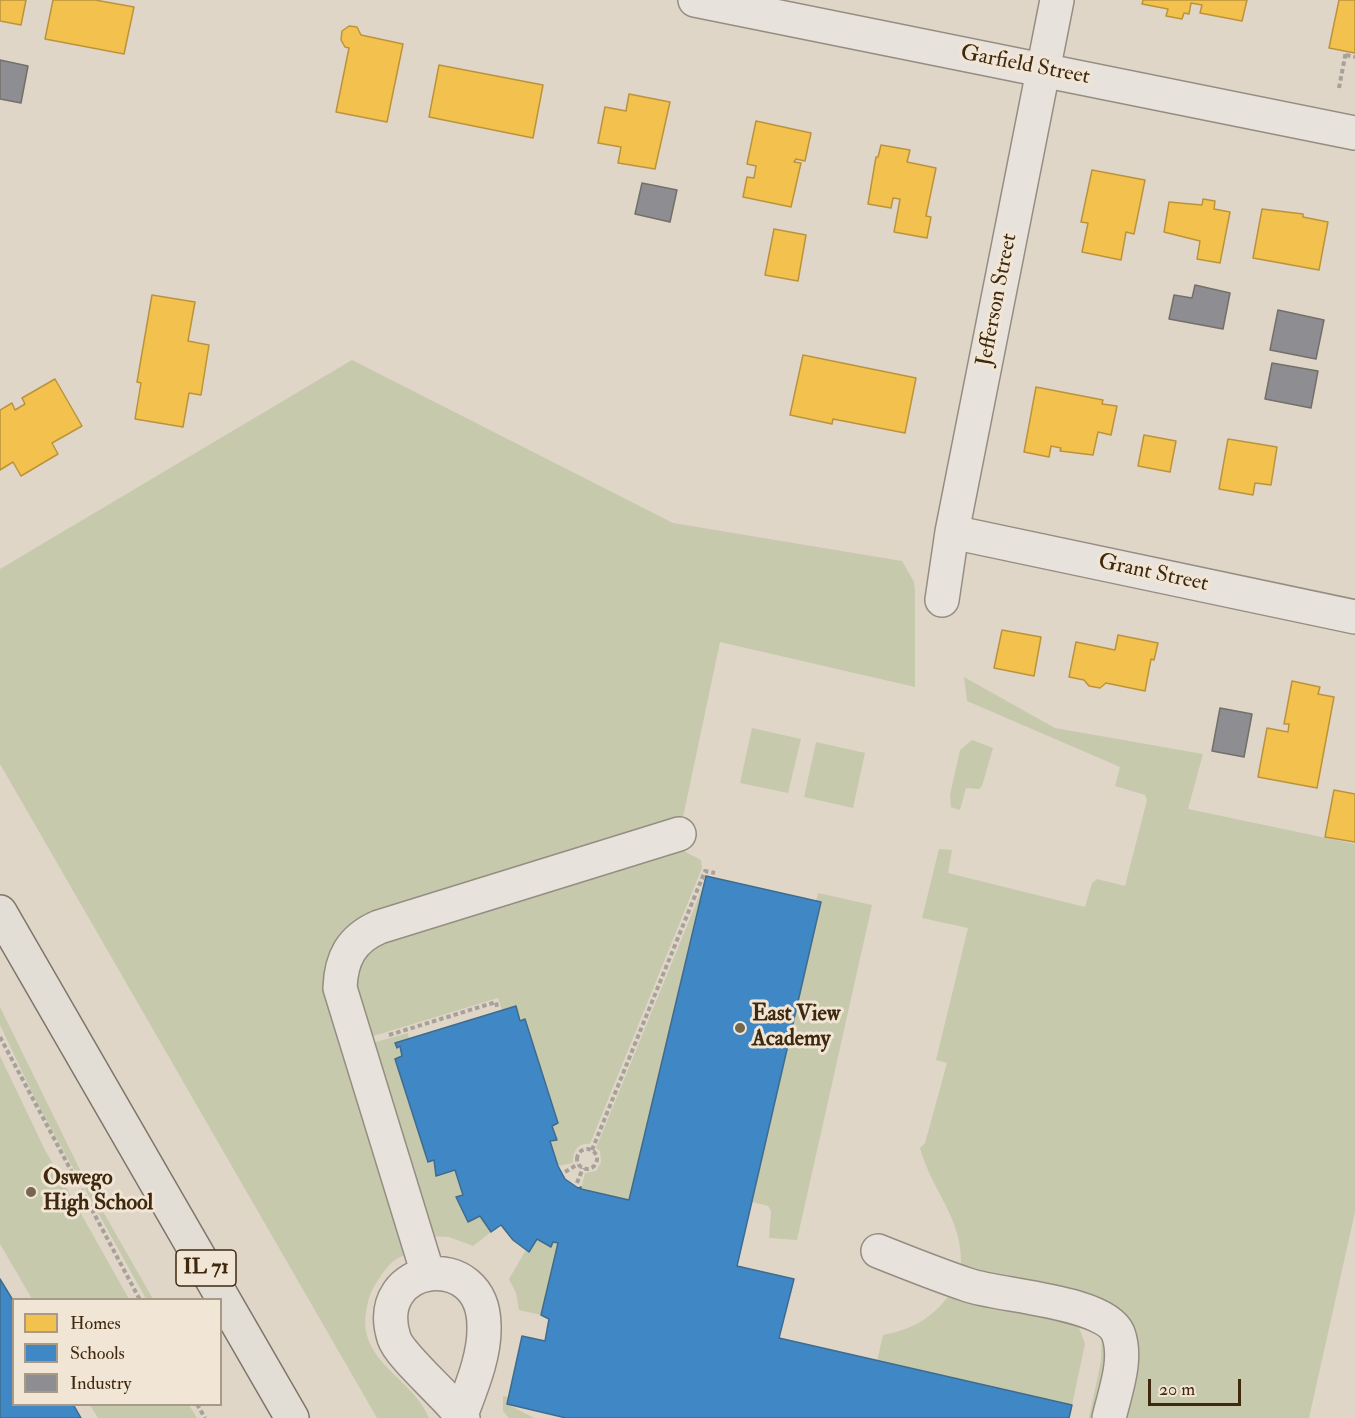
<!DOCTYPE html>
<style>
body{margin:0}
#map{position:relative;width:1355px;height:1418px;overflow:hidden;background:#dfd6c8;font-family:"IM FELL Double Pica",serif}
canvas{display:block}
.legend{position:absolute;left:12px;top:1298px;width:210px;height:108px;box-sizing:border-box;background:#f1e5d5;border:2px solid #a99a85;margin:0;padding:8px 10px;list-style:none;font-size:18px;color:#3e290e}
.legend li{display:flex;align-items:center;gap:12px;height:30px}
.legend b{width:30px;border:2px solid #a99a85}
.scale{position:absolute;left:1148px;top:1379px;width:93px;height:27px;box-sizing:border-box;border:3px solid #3e290e;border-top:0;padding-left:8px;font-size:18px;line-height:21px;white-space:nowrap;color:#3e290e;-webkit-text-stroke:4px #f1e5d5;paint-order:stroke}
</style>
<div id="map">
<canvas width="1355" height="1418"></canvas>
<ul class="legend">
<li><b style="height:16px;background:#f2c14e"></b>Homes</li>
<li><b style="height:16px;background:#3f88c5"></b>Schools</li>
<li><b style="height:16px;background:#8d8d92"></b>Industry</li>
</ul>
<div class="scale">20 m</div>
</div>
<script>
const g = document.querySelector('canvas').getContext('2d');
g.lineJoin = 'round';
function paint(path, color) { g.fillStyle = color; g.fill(path, 'evenodd'); }
function trace(path, color, width, dash) { g.strokeStyle = color; g.lineWidth = width; g.lineCap = dash ? 'butt' : 'round'; g.setLineDash(dash || []); g.stroke(path); }
function drawText(font, color, halo, rows, align = 'center') {
  g.font = font + ' "IM FELL Double Pica",serif'; g.lineWidth = 6; g.setLineDash([]); g.textBaseline = 'middle'; g.strokeStyle = halo; g.fillStyle = color; for (const [text, x, y, turn = 0] of rows) {
    g.save(); g.translate(x, y); g.rotate((+turn || 0) * Math.PI / 180); g.textAlign = isNaN(turn) ? turn : align; if (halo) g.strokeText(text, 0, 0); g.fillText(text, 0, 0); g.restore();
  }
}
const green = new Path2D(`
 M352 360 673 523 902 561 914 582 915 590V687L720 642 682 822 344 935 406 1255C392 1258 384 1271 377 1282 370 1292 368 1300 366 1312 358 1362 413 1378 429 1418H377L0 764V569Z
 M964 677 1055 728 1203 754 1188 809 1355 844V1212L1309 1418H1121L1133 1342 961 1266C963 1218 932 1192 920 1148L925 1143 947 1063 936 1060 968 928 922 918 939 849 952 850 948 873 1085 907 1092 883 1097 879 1125 886 1147 800 1145 795 1115 786 1120 767 967 701Z
 M752 728 801 739 788 793 740 783Z
 M972 740 993 748 982 786 979 789 966 788 960 810 951 807 950 795 960 750Z
 M816 742 865 753 853 808 804 797Z
 M680 849 701 860 702 868 590 1144C578 1142 572 1152 573 1163L558 1166 550 1141 556 1139 552 1126 558 1122 525 1020 520 1021 516 1006 502 1010 498 998 367 1038 352 992 362 950 369 943Z
 M704 884 629 1200 581 1189 585 1173 596 1171 601 1162 600 1151 596 1148Z
 M818 893 872 905 797 1240 769 1238 771 1211 768 1206 752 1202 821 903 816 901Z
 M0 1007 85 1180 153 1299H146L37 1103 0 1025Z
 M408 1033 409 1039 395 1043 397 1047 400 1046 402 1056 395 1059 428 1162 434 1160 436 1176 455 1170 463 1195 456 1198 467 1222 480 1216 491 1232 473 1246 449 1237 429 1236 369 1044Z
 M0 1056 44 1148 129 1299H32L0 1244Z
 M537 1239 550 1246 553 1242 558 1243 541 1315 519 1310 516 1293 509 1279 526 1250 529 1252Z
 M954 1288 1076 1319 1085 1344 1072 1405 877 1361 883 1335C915 1329 936 1316 954 1288Z
 M1102 1326 1111 1349 1100 1418H1089L1101 1361Z
 M503 1396 508 1397 507 1404 534 1418H509L503 1411Z
 M90 1405H189L197 1418H98Z`);
const homes = new Path2D(`
 M0 0H26L21 25 0 21Z
 M53 0H95L134 7 124 54 45 39Z
 M1143 0H1247L1242 21 1200 13 1202 5 1191 3 1189 14 1184 13 1182 19 1166 16 1168 9 1142 4Z
 M1339 0H1355V53L1329 48Z
 M349 26 357 27 361 35 403 44 387 122 336 112 349 48 345 47 341 40 342 31Z
 M439 65 543 85 533 138 429 117Z
 M629 94 670 102 655 169 618 163 621 147 598 143 605 107 626 111Z
 M756 121 811 133 805 161 796 159 794 162 801 163 791 207 743 197 747 177 754 178 756 166 747 164Z
 M881 145 910 150 907 162 936 168 926 216 931 217 927 238 894 232 900 199 893 198 891 208 868 204 876 157H878Z
 M1092 170 1145 180 1134 234 1126 232 1121 260 1082 252 1088 223 1081 222Z
 M1203 199 1215 201 1214 209 1230 212 1220 263 1197 259 1200 241 1164 232 1169 202 1202 205Z
 M1262 209 1303 214V217L1328 222 1319 270 1253 258Z
 M774 229 806 235 798 281 765 275Z
 M152 295 195 302 188 341 209 345 201 395 189 393 183 427 135 419 141 383 137 382Z
 M803 355 916 378 905 433 833 419 832 424 790 415Z
 M55 379 82 426 52 443 58 454 21 476 13 462 0 470V410L12 403 15 410 25 404 22 398Z
 M1036 387 1103 400 1102 404 1117 406 1111 435 1098 432 1093 455 1060 451 1061 448 1051 446 1049 457 1024 452Z
 M1144 435 1176 441 1170 472 1138 466Z
 M1228 439 1277 447 1271 485 1255 483 1253 495 1219 489Z
 M1002 630 1041 637 1034 676 994 668Z
 M1118 635 1158 643 1154 660 1151 659 1145 691 1106 683 1100 688 1089 686 1084 680 1069 677 1076 642 1115 650Z
 M1292 681 1320 687 1318 694 1334 697 1317 788 1258 777 1267 728 1288 732 1289 724H1284Z
 M1334 790 1355 794V842L1325 837Z`);
const schools = new Path2D(`
 M706 876 821 902 737 1266 794 1279 779 1338 1072 1405 1069 1418H566L507 1404 522 1336 545 1341 549 1319 541 1315 558 1243 553 1242 551 1247 537 1239 529 1252 513 1240 501 1225 491 1232 480 1216 468 1222 456 1197 463 1195 455 1170 436 1176 434 1160 428 1162 395 1059 402 1056 400 1046 397 1048 395 1043 516 1006 520 1021 525 1019 558 1123 552 1126 557 1140 550 1141 558 1166 565 1179 578 1188 581 1187V1189L629 1200Z
 M0 1279 14 1302V1404H73L81 1418H0Z`);
const industry = new Path2D(`
 M0 60 28 66 21 103 0 99Z
 M642 183 677 190 670 222 635 214Z
 M1195 285 1230 293 1223 329 1169 319 1174 295 1192 298Z
 M1278 310 1324 320 1316 359 1270 350Z
 M1272 363 1318 371 1311 408 1265 399Z
 M1220 708 1252 714 1244 757 1212 751Z`);
const path = new Path2D(`
 M1346 55 1355 57
 M1339 88 1346 51
 M389 1035 496 1002 497 1007
 M0 1037 140 1300
 M577 1159a10 10 0 1 1 20 0a10 10 0 1 1-20 0Z
 M592 1150 705 871 715 873
 M565 1172 578 1164
 M577 1183 583 1168
 M197 1404 205 1418`);
const minor = new Path2D(`
 M695 0 1355 133
 M952 532 1355 617
 M942 600 952 532 1057 0
 M878 1251C908 1263 938 1275 968 1285 999 1296 1104 1301 1118 1333 1128 1359 1115 1392 1109 1418
 M428 1274 340 988C341 959 351 939 379 927L679 834
 M461 1415C471 1388 485 1356 484 1326 484 1247 370 1262 394 1338 400 1357 450 1398 463 1418`);
const major = new Path2D(`
 M0 912 292 1418`);
const markers = [
 [740,1028,6,"#76664f"],
 [31,1192,6,"#76664f"]
];
const shields = [
 [206,1268,60]
];
const shieldNames = [
 ["IL 71",206,1268]
];
const streetNames = [
 ["Garfield Street",1025,66,11],
 ["Jefferson Street",998,300,-79],
 ["Grant Street",1153,574,12]
];
const poiNames = [
 ["East View",752,1015],
 ["Academy",752,1040],
 ["Oswego",43,1179],
 ["High School",43,1204]
];
paint(green, '#c6c9ac');
paint(homes, '#f2c14e');
trace(homes, '#bc933b', 1.5);
paint(schools, '#3f88c5');
trace(schools, '#3f6c8e', 1.5);
paint(industry, '#8d8d92');
trace(industry, '#756f6a', 1.5);
trace(minor, '#968d82', 36);
trace(major, '#7e766a', 36);
trace(path, '#a7a199', 4, [4.5, 3]);
trace(minor, '#e7e2db', 33);
trace(major, '#e2ddd5', 33);
for (const [x, y, r, color] of markers) { const dot = new Path2D(); dot.arc(x, y, r, 0, 2 * Math.PI); g.fillStyle = color; g.fill(dot); trace(dot, '#f1e5d5', 2); }
for (const [x, y, w] of shields) { const box = new Path2D(); box.roundRect(x - w / 2, y - 18, w, 36, 4.5); g.fillStyle = '#f1e5d5'; g.fill(box); trace(box, '#3e290e', 1.5); }
drawText('bold 21px', '#3e290e', null, shieldNames);
drawText('22px', '#3e290e', '#f1e5d5', streetNames);
drawText('bold 22px', '#3e290e', '#f1e5d5', poiNames, 'left');
</script>
